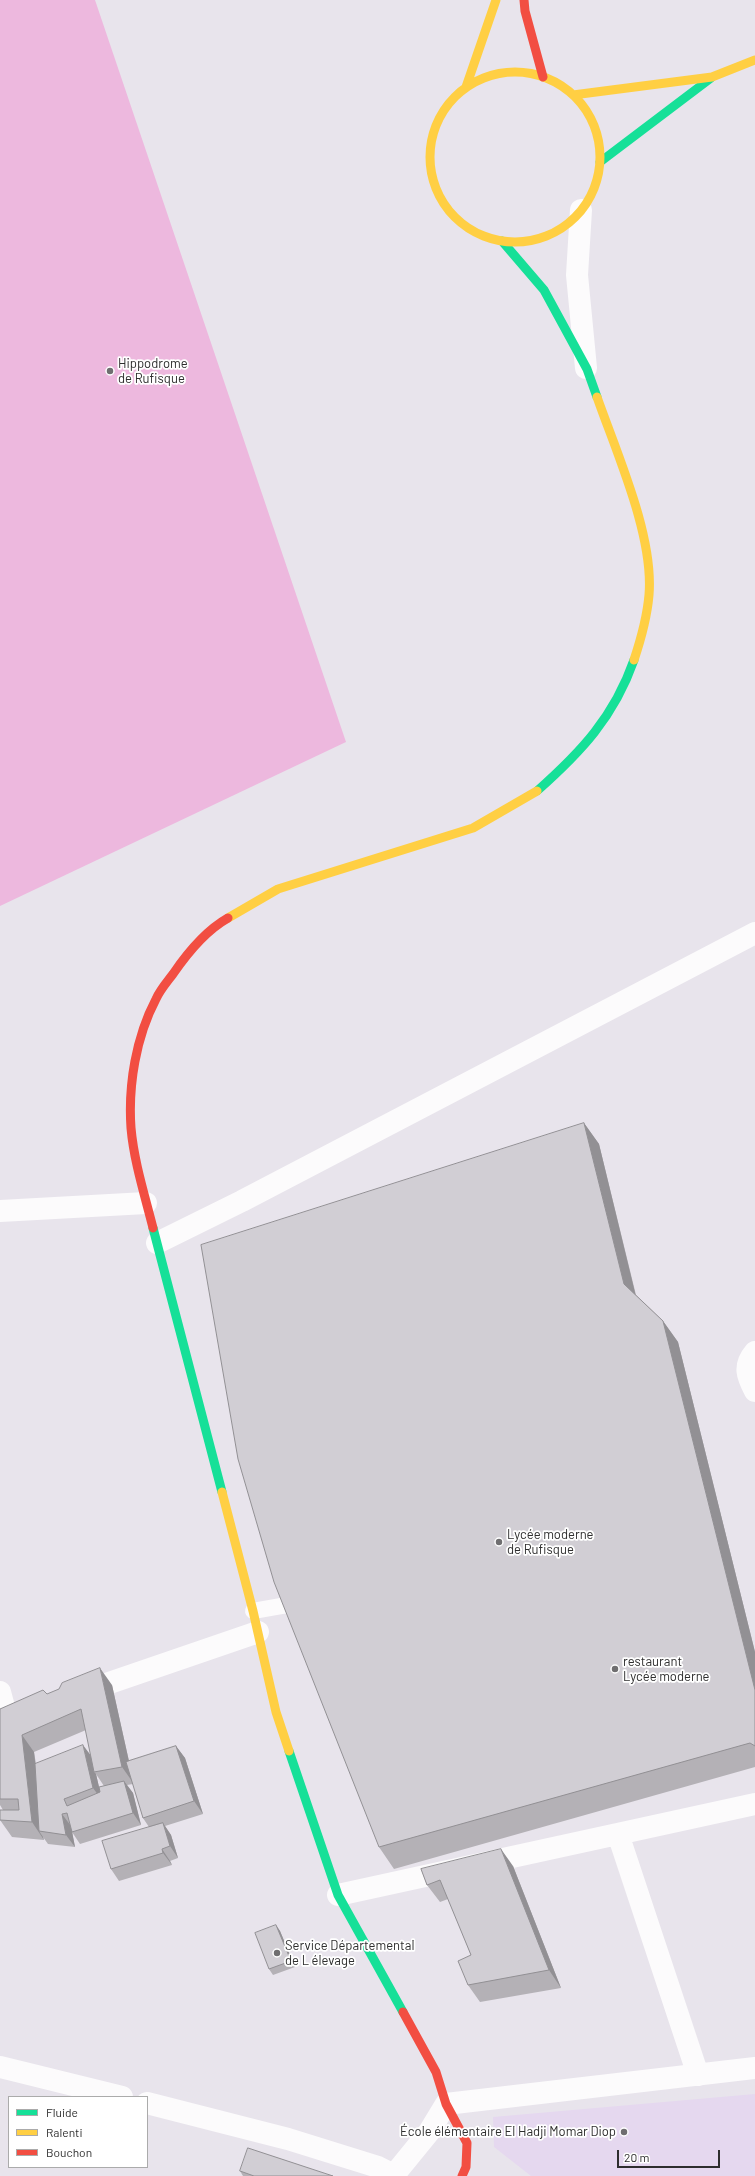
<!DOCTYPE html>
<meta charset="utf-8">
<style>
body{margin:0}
#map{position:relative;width:755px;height:2176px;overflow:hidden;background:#e8e4ec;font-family:Barlow,sans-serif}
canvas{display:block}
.legend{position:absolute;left:8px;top:2096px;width:140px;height:72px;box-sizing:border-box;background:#fff;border:1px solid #ababab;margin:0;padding:5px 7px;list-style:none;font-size:12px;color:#2e2e2e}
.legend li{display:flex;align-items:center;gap:8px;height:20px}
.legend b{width:20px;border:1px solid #ababab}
.scale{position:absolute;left:617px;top:2150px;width:103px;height:18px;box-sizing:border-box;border:2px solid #2e2e2e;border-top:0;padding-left:5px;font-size:12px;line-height:14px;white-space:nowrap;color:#2e2e2e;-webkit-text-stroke:3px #fff;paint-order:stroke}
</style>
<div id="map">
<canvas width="755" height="2176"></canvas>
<ul class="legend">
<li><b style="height:5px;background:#16e098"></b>Fluide</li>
<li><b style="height:5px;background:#ffcf43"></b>Ralenti</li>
<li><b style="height:5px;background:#f24e42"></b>Bouchon</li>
</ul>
<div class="scale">20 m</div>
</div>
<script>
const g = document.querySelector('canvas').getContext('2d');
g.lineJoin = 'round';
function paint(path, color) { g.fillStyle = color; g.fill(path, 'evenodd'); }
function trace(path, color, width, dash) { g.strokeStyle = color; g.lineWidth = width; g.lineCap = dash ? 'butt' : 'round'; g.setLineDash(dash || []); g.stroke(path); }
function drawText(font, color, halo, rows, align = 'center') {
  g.font = font + ' Barlow,sans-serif'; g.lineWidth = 3.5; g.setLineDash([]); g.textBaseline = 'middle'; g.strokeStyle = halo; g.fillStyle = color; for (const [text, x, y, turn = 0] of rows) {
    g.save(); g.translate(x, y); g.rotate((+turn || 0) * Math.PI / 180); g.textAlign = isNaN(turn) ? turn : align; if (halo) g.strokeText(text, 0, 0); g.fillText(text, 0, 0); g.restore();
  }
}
const education = new Path2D(`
 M755 2094V2176H531L494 2147 493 2117Z`);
const pitch = new Path2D(`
 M0 0H95L346 742 0 906Z`);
const lane = new Path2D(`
 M253 1611 304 1602`);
const street = new Path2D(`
 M581 210 577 275 586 368
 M0 1211 146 1203
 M157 1243 242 1201 755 933
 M755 1352C743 1366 747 1376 755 1391
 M0 1692 7 1718
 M83 1692 258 1632
 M618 1834 698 2075
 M338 1895 755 1804
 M0 2067 122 2097
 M147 2103 288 2139 378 2167 396 2176
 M394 2175 429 2132 446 2104 755 2068`);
const fast = new Path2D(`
 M600 162 711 78
 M502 241 544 290 587 369 597 397
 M537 791C581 752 614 717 634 660
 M153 1228 222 1492
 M289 1751 338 1895 403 2012`);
const slow = new Path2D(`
 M430 157a85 85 0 1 1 170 0a85 85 0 1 1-170 0Z
 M466 87 496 0
 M573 95 712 77 755 60
 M597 397C617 454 654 536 649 595 647 618 641 639 634 660
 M228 918 278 889 473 828 537 791
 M222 1492 253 1611 276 1712 289 1751`);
const jam = new Path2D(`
 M524 0 525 11 543 77
 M153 1228C145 1196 134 1162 131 1128 128 1085 136 1037 156 999 160 990 167 982 173 974 188 952 205 931 228 918
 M403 2012 436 2072 446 2104 467 2143 466 2167 462 2176`);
const wall = new Path2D(`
 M584 1123 599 1144 636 1295 663 1321 678 1342 755 1652V1767L394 1869 379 1847Z
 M112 1685 129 1761 176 1746 185 1758 203 1814 165 1826 171 1835 178 1858 170 1861 172 1865 119 1881 111 1869 149 1827 143 1818 133 1784 127 1785 133 1793 141 1825 80 1844 72 1832 75 1847 48 1844 43 1837 44 1840 12 1837 0 1820 3 1810 0 1805V1709L47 1694ZM86 1730 91 1756 36 1764 34 1752ZM96 1774 104 1786 99 1787Z
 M513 1866 561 1988 480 2002 468 1985 471 1955 448 1899 440 1902 427 1885 421 1869Z
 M276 1925 280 1931 295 1967 273 1975 269 1969Z
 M240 2171 333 2176H243Z`);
const shadedWall = new Path2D(`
 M584 1123 599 1144 638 1305 624 1284Z
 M663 1321 678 1342 755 1652V1690Z
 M100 1668 112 1685 134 1784 122 1767Z
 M22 1735 34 1752 43 1832 39 1831 43 1837 44 1840 32 1822Z
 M83 1745 92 1757 94 1772 96 1774 102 1800 93 1788Z
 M176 1746 185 1758 203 1814 194 1801Z
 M124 1781 133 1793 141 1825 133 1813Z
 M62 1814 71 1826 75 1847 66 1835Z
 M163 1823 171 1835 178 1858 170 1846Z
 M162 1849 170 1861 172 1865 163 1853Z
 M501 1849 513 1866 561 1988 549 1970Z
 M276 1925 280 1931 295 1967 291 1961Z`);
const building = new Path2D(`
 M584 1123 624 1284 663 1321 755 1690V1746L750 1743 379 1847 274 1582 238 1459 201 1245Z
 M100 1668 122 1767 94 1772 81 1709 22 1735 32 1822 0 1820V1810H19L18 1799H0V1709L43 1690 47 1694 59 1689 62 1683Z
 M83 1745 93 1788 64 1799 67 1806 100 1792 99 1787 124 1781 133 1813 72 1832 67 1813 62 1814 66 1835 39 1831 35 1764Z
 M176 1746 194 1801 143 1818 126 1762Z
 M163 1823 170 1846 162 1849 163 1853 111 1869 102 1841Z
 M501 1849 549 1970 468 1985 458 1961 471 1955 440 1880 427 1885 421 1869Z
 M276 1925 291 1961 269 1969 255 1933Z
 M248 2148 333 2176H254L240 2171Z`);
const markers = [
 [110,371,4,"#6f6e70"],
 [499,1542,4,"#6f6e70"],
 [615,1669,4,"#6f6e70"],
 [277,1953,4,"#6f6e70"],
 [624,2132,4,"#6f6e70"]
];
const poiNames = [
 ["Hippodrome",118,364],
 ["de Rufisque",118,379],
 ["Lycée moderne",507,1535],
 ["de Rufisque",507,1550],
 ["restaurant",623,1662],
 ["Lycée moderne",623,1677],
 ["Service Départemental",285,1946],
 ["de L élevage",285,1961],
 ["École élémentaire El Hadji Momar Diop",616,2132,"right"]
];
paint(education, '#e5d8ef');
paint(pitch, '#edb8de');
trace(lane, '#fcfbfc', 16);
trace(street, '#fcfbfc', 22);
trace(fast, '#16e098', 9);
trace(slow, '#ffcf43', 9);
trace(jam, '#f24e42', 9);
paint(wall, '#b4b1b6');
paint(shadedWall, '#929094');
paint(building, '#d1ced4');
trace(building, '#929094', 1);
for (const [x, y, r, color] of markers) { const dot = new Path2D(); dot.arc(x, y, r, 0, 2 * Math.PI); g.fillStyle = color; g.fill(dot); trace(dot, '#fff', 1.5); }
drawText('13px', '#2e2e2e', '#fff', poiNames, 'left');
</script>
